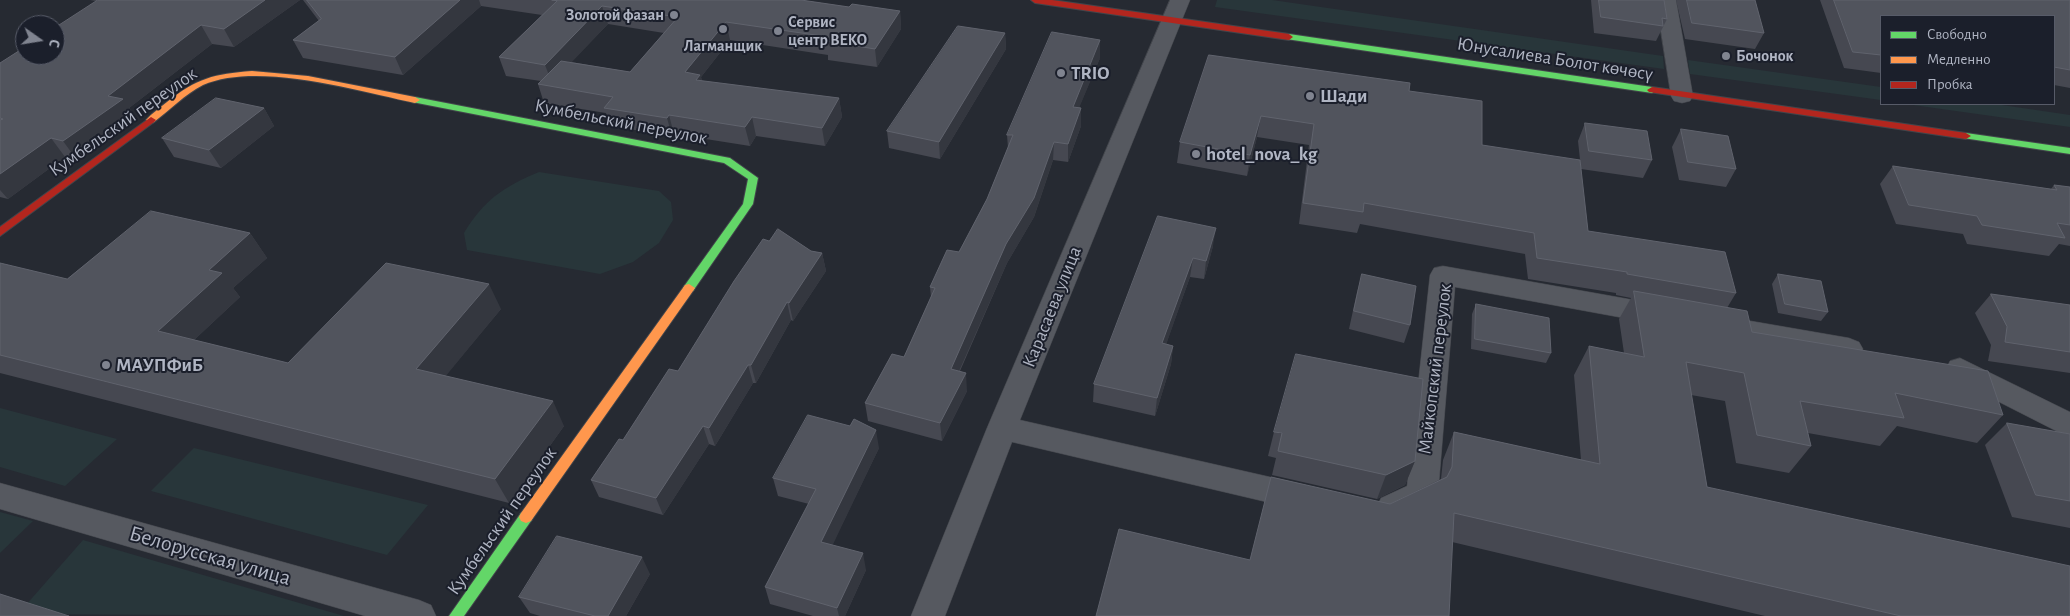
<!DOCTYPE html>
<meta charset="utf-8">
<style>
body{margin:0}
#map{position:relative;width:2070px;height:616px;overflow:hidden;background:#262a32;font-family:"Alegreya Sans",sans-serif}
canvas{display:block}
.legend{position:absolute;left:1880px;top:15px;width:175px;height:90px;box-sizing:border-box;background:#1b1f2b;border:1px solid #575b68;margin:0;padding:6px 9px;list-style:none;font-size:15px;color:#b0b5c3}
.legend li{display:flex;align-items:center;gap:10px;height:25px}
.legend b{width:25px;border:1px solid #575b68}
.north{position:absolute;left:15px;top:15px;width:50px;height:50px;box-sizing:border-box;background:#1b1f2b;border:1px solid #575b68;border-radius:50%;rotate:103deg;font-size:14px;font-weight:700;line-height:20px;text-align:center;color:#b0b5c3}
.north::after{content:'';display:block;margin:auto;width:18px;height:22px;background:#808490;clip-path:polygon(50% 0,100% 100%,50% 72%,0 100%)}
</style>
<div id="map">
<canvas width="2070" height="616"></canvas>
<ul class="legend">
<li><b style="height:6px;background:#63d668"></b>Свободно</li>
<li><b style="height:6px;background:#ff974d"></b>Медленно</li>
<li><b style="height:6px;background:#b3261e"></b>Пробка</li>
</ul>
<div class="north">С</div>
</div>
<script>
const g = document.querySelector('canvas').getContext('2d');
g.lineJoin = 'round';
function paint(path, color) { g.fillStyle = color; g.fill(path, 'evenodd'); }
function trace(path, color, width, dash) { g.strokeStyle = color; g.lineWidth = width; g.lineCap = dash ? 'butt' : 'round'; g.setLineDash(dash || []); g.stroke(path); }
function drawText(font, color, halo, rows, align = 'center') {
  g.font = font + ' "Alegreya Sans",sans-serif'; g.lineWidth = 4; g.setLineDash([]); g.textBaseline = 'middle'; g.strokeStyle = halo; g.fillStyle = color; for (const [text, x, y, turn = 0] of rows) {
    g.save(); g.translate(x, y); g.rotate((+turn || 0) * Math.PI / 180); g.textAlign = isNaN(turn) ? turn : align; if (halo) g.strokeText(text, 0, 0); g.fillText(text, 0, 0); g.restore();
  }
}
const green = new Path2D(`
 M1217 0H1272L1663 56 1664 69 1215 7Z
 M1688 60 1881 87V100L1690 74Z
 M1906 104H1995L2070 115V127Z
 M539 172 659 191 671 202 673 220 659 243 633 262 600 274 467 250 464 233C484 200 503 187 539 172Z
 M0 408 117 439 65 486 0 467Z
 M194 448 428 505 387 555 151 491Z
 M0 512 33 521 0 553Z
 M83 540 344 616 18 614Z`);
const street = new Path2D(`
 M1170 0H1190L1020 420 1305 485 1316 489 1321 498 1316 507 1305 511 1012 442 945 616H911L987 428Z
 M1656 0H1676L1693 96 1690 101 1682 103 1674 101 1671 96Z
 M1443 266 1662 305 1672 308 1676 315 1672 322 1662 325 1455 287 1438 494 1433 503 1392 521 1381 518 1376 508 1381 498 1407 486 1430 275 1434 268Z
 M1716 315 1849 338 1859 342 1863 349 1859 356 1849 360 1706 332 1702 325 1706 318Z
 M1960 358 2070 412V438L1950 377 1946 369 1950 361Z
 M0 483 419 600 431 605 436 616H365L0 509Z`);
const fast = new Path2D(`
 M1289 34 1652 87 1657 90 1652 93 1286 39V35Z
 M415 97 730 158 758 178 753 204 693 291H685L683 288 685 285 743 204 748 179 724 163 412 102 410 100Z
 M1966 133 2070 148V154L1963 138 1961 136 1963 134Z
 M526 511 531 513 533 517 531 521 464 616H449L521 513Z`);
const slow = new Path2D(`
 M252 71 308 76 415 97 420 100 415 103C359 91 257 61 203 85 185 94 170 110 154 122L151 123 146 120C152 113 160 108 167 102 197 78 214 74 252 71Z
 M689 284 695 288 693 291 531 521 526 523 521 521 519 517 521 513 685 285Z`);
const jam = new Path2D(`
 M1031 0H1052L1289 34 1293 37 1289 40 1035 3Z
 M1652 87 1966 133 1971 136 1966 139 1649 92 1647 90Z
 M151 117 156 120 154 122 0 236V227Z`);
const wall = new Path2D(`
 M90 0H300L234 47 212 44 129 108 136 117 77 160 65 157 8 199 0 197V63L96 1Z
 M303 0H801L849 7 900 11 901 29 877 67 828 60V55L730 40 701 77 702 81 839 98 842 117 825 146 756 136 750 146 674 134 672 136 610 126 606 113 544 103 538 84 541 81 506 76 499 57 542 15 481 6 403 75 303 58 293 40 319 21ZM608 24 664 33 630 72 571 62Z
 M1591 0H1664L1667 19 1656 41 1594 33Z
 M1676 0H1755L1764 33 1755 49 1685 39Z
 M1820 0H2070V88L2054 85V16H1881V73L1844 68Z
 M1005 33 1006 49 940 159 889 148 887 131Z
 M1209 55 1409 91 1482 145 1588 231 1736 293 1727 308 1752 332 2003 415 1977 443 1897 426 1880 446 1808 433 1811 446 1789 473 1736 463 1725 401 1691 395 1707 487 2070 616H1765L1452 542 1250 560 1390 504 1441 479 1443 460 1454 432 1581 460 1574 375 1589 346 1624 353 1619 319 1631 298 1616 295V293L1528 279 1525 254 1360 224 1357 233 1299 224 1309 145 1257 137 1247 176 1177 163 1180 142Z
 M1100 58 1079 107 1081 108V126L1068 162 1053 160 1034 217 1007 263 960 371 967 391 942 441 868 421 865 403 904 357 931 297 930 287 959 252 987 199 1008 148 1007 135Z
 M264 108 274 126 221 168 174 157 162 138Z
 M1585 123 1652 160 1643 178 1581 169 1578 141Z
 M1681 129 1736 169 1726 187 1679 180 1672 147Z
 M1893 166 2051 189 2054 185 2070 187V246L2059 244 2049 256 1967 244 1963 234 1896 224 1880 184Z
 M1158 216 1213 246 1204 279 1190 277 1166 344 1173 346 1171 364 1155 416 1093 402 1094 384Z
 M250 233 267 258 233 288 240 297 194 340 288 363 501 309 445 376 564 426 509 503 0 373V263L67 279Z
 M811 251 822 253 826 271 793 321 791 320 756 383H753L715 446 709 444 663 515 599 497 591 480 678 371Z
 M1362 274 1410 325 1404 343 1349 329 1357 292Z
 M1778 274 1828 312 1821 321 1778 313 1772 284Z
 M1991 294 2070 305V373L1988 361 1991 345 1975 313Z
 M1476 304 1551 353 1546 363 1471 349 1472 314Z
 M2007 423 2070 434V528L2012 517 1985 445Z
 M1274 432 1415 461 1405 485 1377 499 1272 475 1276 458 1268 456Z
 M879 448 832 545 866 570 845 616H813L770 604 765 587 809 504 778 496 773 478Z
 M650 574 626 616H540L530 613 519 597Z`);
const shadedWall = new Path2D(`
 M265 0H300L234 47 224 29Z
 M460 0H479L481 6 403 75 395 57Z
 M602 6 608 24 552 83 545 65Z
 M900 11 901 29 877 67 875 49Z
 M726 22 730 40 701 77 705 93 685 72Z
 M201 25 212 44 129 108 136 117 77 160 63 141 108 96Z
 M1005 33 1006 49 940 159 939 142Z
 M1100 40V58L1072 125 1073 107Z
 M839 98 842 117 825 146 822 128Z
 M264 108 274 126 221 168 209 150Z
 M1081 108V126L1068 162V144Z
 M669 115 674 134 672 136 667 118Z
 M1261 116 1257 137 1247 176 1250 155Z
 M752 117 756 136 750 146 745 127Z
 M51 138 65 157 8 199 0 190V174Z
 M1054 142 1053 160 1034 217 1007 263 952 387 951 369 1006 244Z
 M1216 228 1213 246 1204 279 1206 261Z
 M250 233 267 258 233 288 240 297 177 356 158 331 209 270Z
 M822 253 826 271 793 321 789 303Z
 M1193 258 1190 277 1160 362 1162 343Z
 M489 284 501 309 431 394 416 369Z
 M787 302 791 320 756 383 751 365Z
 M1173 346 1171 364 1155 416 1157 398Z
 M748 365 753 383 715 446 709 428Z
 M966 373 967 391 942 441 940 423Z
 M553 401 564 426 509 503 495 479Z
 M703 426 709 444 663 515 656 498Z
 M876 430 879 448 826 559 821 542Z
 M1415 461 1405 485 1377 499 1386 475Z
 M863 553 866 570 845 616H839L837 608Z
 M642 557 650 574 626 616H608Z`);
const building = new Path2D(`
 M98 0H265L224 29 201 25 108 96 123 99 63 141 51 138 0 174V120L3 119 0 118V63L25 47V55H55V28Z
 M307 0H460L395 57 293 40 321 19Z
 M552 0H801L849 7 852 4 900 11 875 49 826 41 829 37 726 22 685 72 700 75 696 80 839 98 822 128 752 117 745 127 669 115 667 118 604 108 613 97 538 84 561 61 630 72 678 17 602 6 545 65 499 57 557 1Z
 M1599 0H1664L1667 19 1662 18 1663 26 1601 17Z
 M1687 0H1755L1764 33 1692 23Z
 M1834 0H2070V70L2054 67V16H1881V55L1853 52Z
 M958 26 1005 33 939 142 887 131Z
 M1052 32 1100 40 1073 107 1081 108 1068 144 1054 142 1034 198 1006 244 951 369 966 373 940 423 865 403 892 354 904 357 935 288 930 287 947 250 959 252 987 199 1013 135H1007Z
 M1209 55 1410 83 1409 91 1482 101V145L1580 160 1588 231 1725 252 1736 293 1627 274V272L1537 258 1534 233 1364 203 1363 212 1303 203 1314 124 1261 116 1250 155 1180 142Z
 M216 98 264 108 209 150 162 138Z
 M1585 123 1647 131 1652 160 1589 151Z
 M1681 129 1728 136 1736 169 1688 162Z
 M1893 166 2057 190 2054 185 2070 187V225L2057 223 2065 238 1982 225 1977 216 1909 205Z
 M151 211 250 233 209 270 222 273 158 331 288 363 386 263 489 284 416 369 553 401 495 479 0 355V263L67 279Z
 M1158 216 1216 228 1206 261 1193 258 1162 343 1173 346 1157 398 1094 384Z
 M778 229 811 251 822 253 789 303 787 302 751 365H748L709 428 703 426 656 498 591 480 619 439 623 440 669 369 678 371 734 281 763 239 769 241Z
 M1362 274 1416 286 1410 325 1354 311Z
 M1778 274 1821 281 1828 312 1785 304Z
 M1634 291 1747 311 1752 332 1988 371 2003 415 1895 393 1904 418 1800 401 1811 446 1757 435 1744 373 1686 362 1707 487 2070 566V616H1901L1454 513 1449 616H1096L1119 529 1250 560 1271 477 1390 504 1447 477 1452 467 1454 432 1600 464 1589 346 1644 357Z
 M1991 294 2070 305V352L2005 342 2007 327Z
 M1476 304 1549 318 1551 353 1475 339Z
 M1296 354 1423 379 1415 461 1386 475 1278 451 1282 433 1274 432Z
 M808 415 850 426 854 419 876 430 821 542 863 553 837 608 765 587 816 489 773 478Z
 M2007 423 2070 434V501L2036 495Z
 M557 536 642 557 608 616H595L519 597Z
 M0 594 69 616H0Z`);
const markers = [
 [674,15,5,"#808490"],
 [723,29,5,"#808490"],
 [778,31,5,"#808490"],
 [1726,56,5,"#808490"],
 [1061,73,5,"#808490"],
 [1310,96,5,"#808490"],
 [1196,154,5,"#808490"],
 [106,365,5,"#808490"]
];
const farPoinames = [
 ["Золотой фазан",664,15,"right"],
 ["Сервис",788,22],
 ["центр BEKO",788,40],
 ["Лагманщик",723,46,"center"],
 ["Бочонок",1736,56]
];
const streetNames = [
 ["Юнусалиева Болот көчөсү",1555,59,9],
 ["Кумбельский переулок",123,122,-35],
 ["Кумбельский переулок",621,122,11],
 ["Карасаева улица",1052,307,-68],
 ["Майкопский переулок",1435,369,-83],
 ["Кумбельский переулок",502,521,-55]
];
const poiNames = [
 ["TRIO",1071,73],
 ["Шади",1320,96],
 ["hotel_nova_kg",1206,154],
 ["МАУПФиБ",116,365]
];
const nearStreetnames = [
 ["Белорусская улица",210,556,16]
];
paint(green, '#28363a');
trace(street, '#42454b', 1);
trace(fast, '#42454b', 2);
trace(slow, '#42454b', 2);
trace(jam, '#42454b', 2);
paint(street, '#565960');
paint(fast, '#63d668');
paint(slow, '#ff974d');
paint(jam, '#b3261e');
paint(wall, '#464851');
paint(shadedWall, '#34373f');
paint(building, '#51545d');
trace(building, '#60636d', 1);
for (const [x, y, r, color] of markers) { const dot = new Path2D(); dot.arc(x, y, r, 0, 2 * Math.PI); g.fillStyle = color; g.fill(dot); trace(dot, '#1b1f2b', 2); }
drawText('bold 16px', '#b0b5c3', '#1b1f2b', farPoinames, 'left');
drawText('19px', '#b0b5c3', '#1b1f2b', streetNames);
drawText('bold 19px', '#b0b5c3', '#1b1f2b', poiNames, 'left');
drawText('22px', '#b0b5c3', '#1b1f2b', nearStreetnames);
</script>
